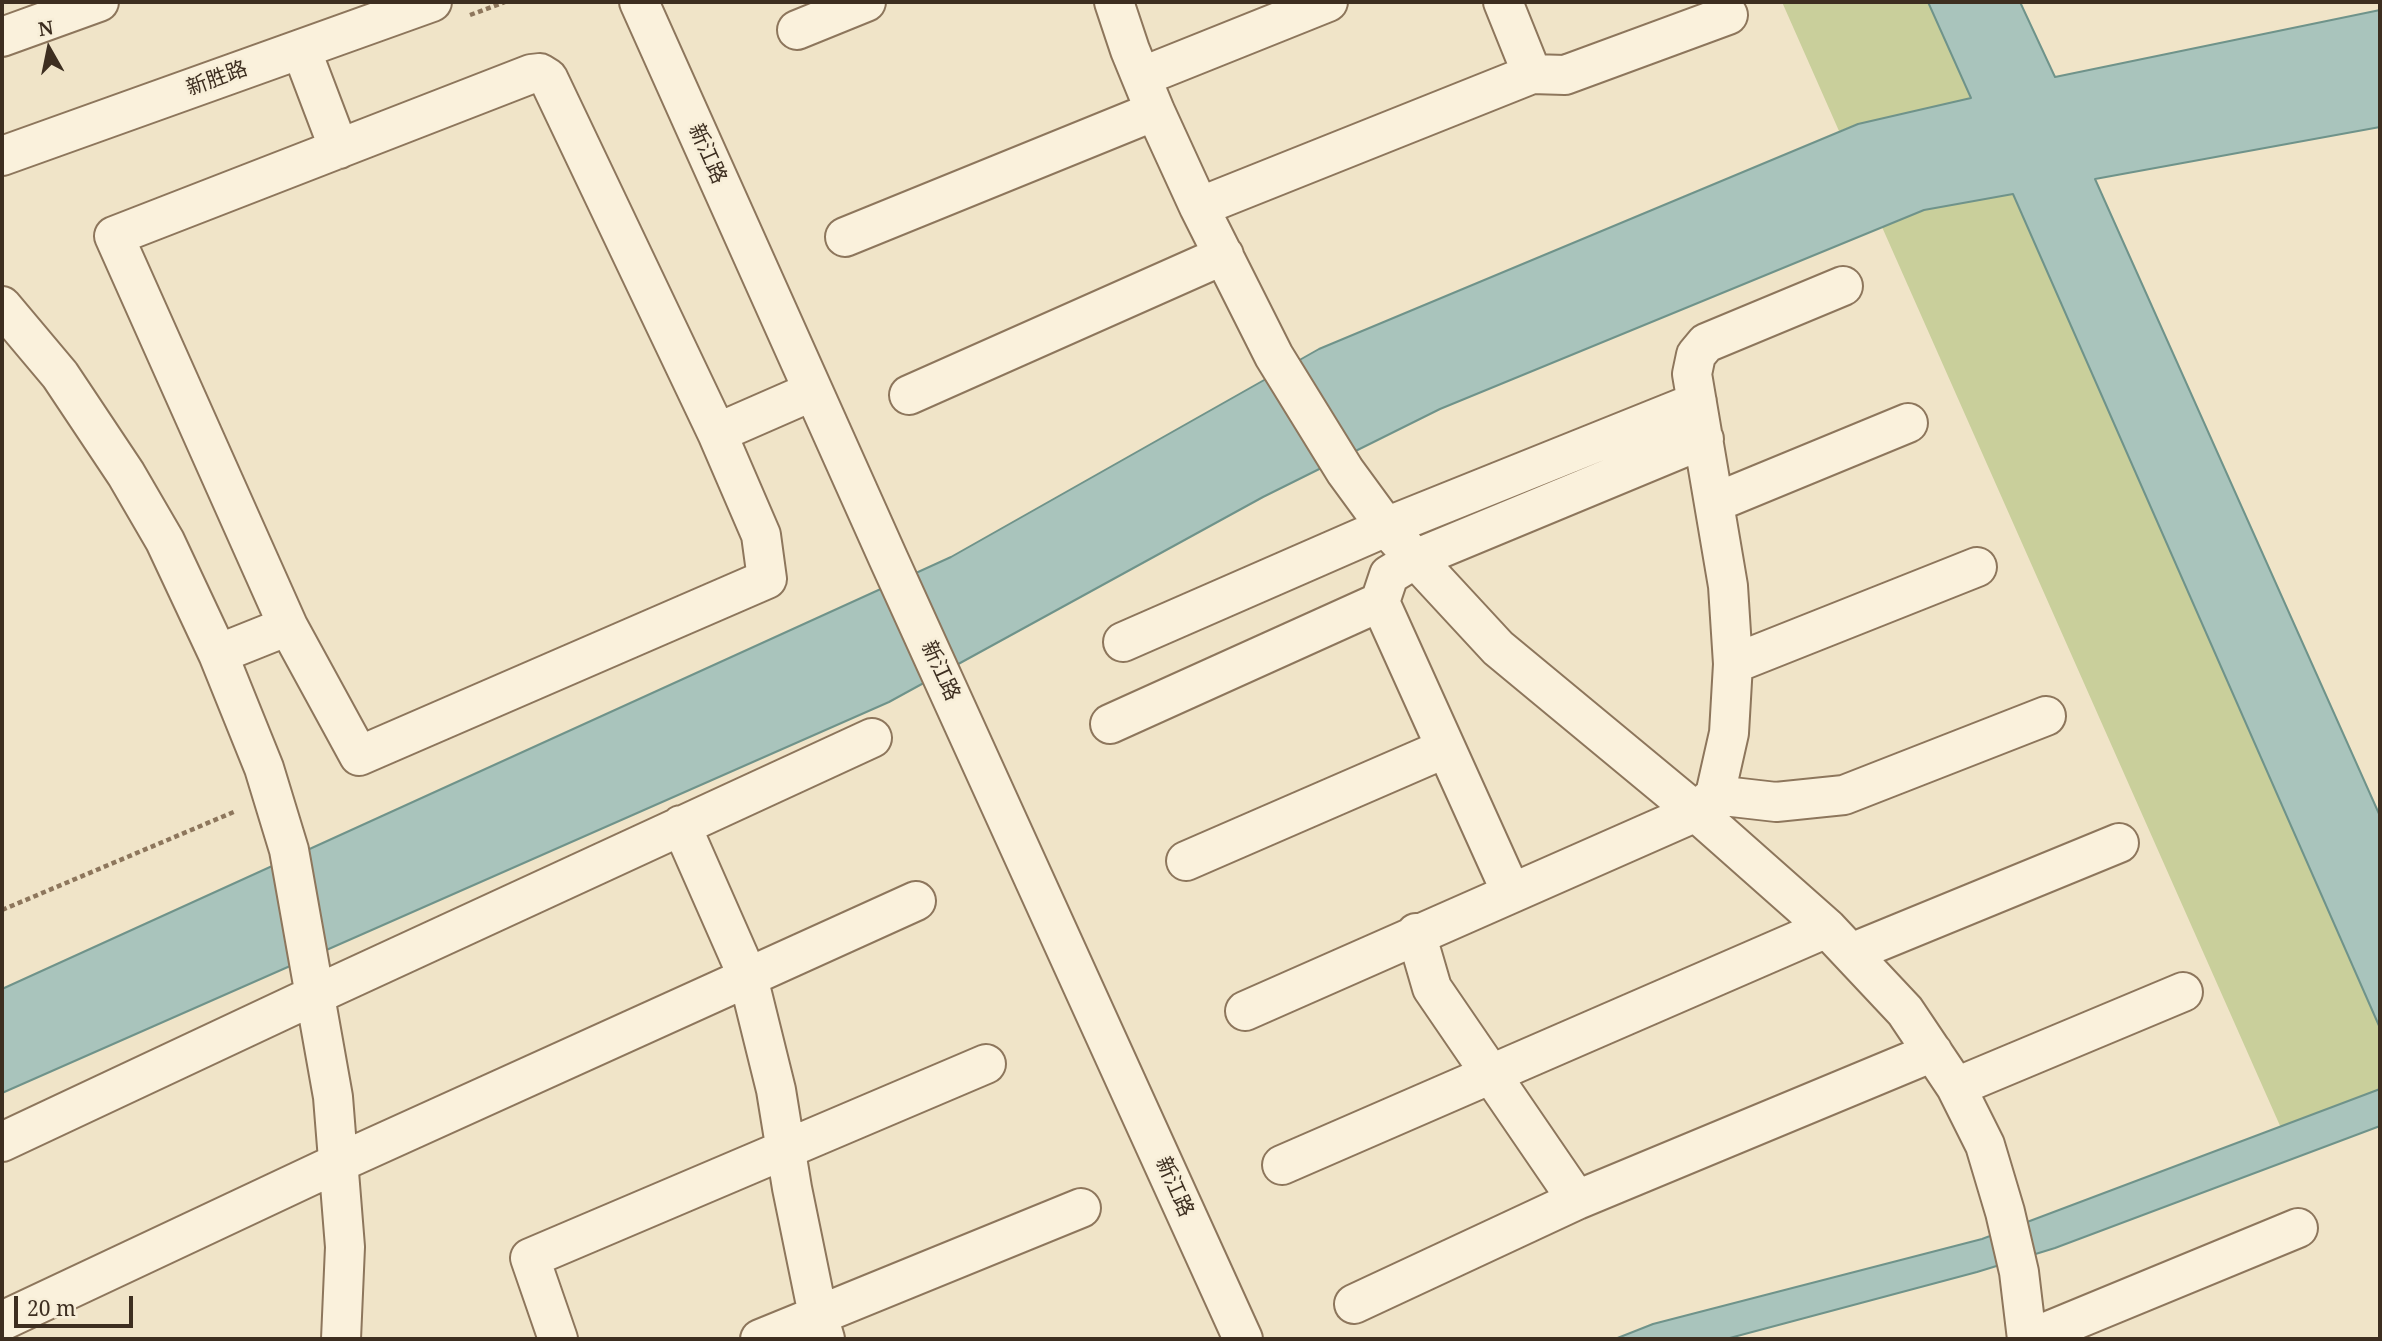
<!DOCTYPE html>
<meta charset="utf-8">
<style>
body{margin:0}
#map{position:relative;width:2382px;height:1341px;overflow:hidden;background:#f0e4c8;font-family:"Noto Serif",serif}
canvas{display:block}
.frame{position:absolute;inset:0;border:4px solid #3d2e20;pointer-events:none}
.north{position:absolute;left:14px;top:14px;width:70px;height:70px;-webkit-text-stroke:5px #f7eed8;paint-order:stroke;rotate:351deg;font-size:19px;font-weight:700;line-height:28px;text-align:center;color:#3d2e20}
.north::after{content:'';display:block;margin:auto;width:24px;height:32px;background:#3d2e20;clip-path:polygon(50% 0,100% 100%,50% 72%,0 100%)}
.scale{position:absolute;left:14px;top:1296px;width:119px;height:32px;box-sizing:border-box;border:4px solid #3d2e20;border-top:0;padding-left:9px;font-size:21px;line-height:24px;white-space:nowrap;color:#3d2e20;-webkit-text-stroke:5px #f7eed8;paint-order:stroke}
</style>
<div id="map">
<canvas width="2382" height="1341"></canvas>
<div class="frame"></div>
<div class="north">N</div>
<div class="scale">20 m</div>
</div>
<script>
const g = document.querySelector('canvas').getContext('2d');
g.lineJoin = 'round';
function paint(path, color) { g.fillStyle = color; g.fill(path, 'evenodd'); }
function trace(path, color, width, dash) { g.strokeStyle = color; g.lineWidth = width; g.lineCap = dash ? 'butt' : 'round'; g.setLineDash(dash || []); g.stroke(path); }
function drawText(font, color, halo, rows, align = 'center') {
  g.font = font + ' "Noto Serif","Noto Sans SC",serif'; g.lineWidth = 5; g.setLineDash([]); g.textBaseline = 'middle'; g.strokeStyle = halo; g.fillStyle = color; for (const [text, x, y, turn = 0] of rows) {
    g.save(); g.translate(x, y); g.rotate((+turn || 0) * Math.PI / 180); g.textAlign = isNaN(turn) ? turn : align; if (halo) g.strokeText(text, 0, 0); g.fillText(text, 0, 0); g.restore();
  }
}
const green = new Path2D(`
 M1782 2H1928L1971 98 1858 124 1839 131Z
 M2013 193 2380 1028V1089L2281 1128 1882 227 1924 210Z`);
const water = new Path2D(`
 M1928 2H2020L2055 77 2380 10V127L2095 179 2380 816V1028L2013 194 1924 210 1440 409 1263 497 889 702 2 1093V989L951 557 1319 349 1858 124 1971 98Z
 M2380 1089V1126L2055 1248 1977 1272 1726 1339H1615L1653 1324 1982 1239Z`);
const path = new Path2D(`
 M470 15 505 2
 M2 910 236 811`);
const minor = new Path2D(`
 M639 2 889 560 1243 1339
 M1114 2 1130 50 1155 111 1199 207 1274 356 1345 471 1386 527 1498 648 1696 812 1827 928 1905 1011 1956 1087 1985 1145 2005 1212 2019 1272 2027 1339
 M1503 2 1532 74 1565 75 1728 15
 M797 30 866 2
 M2 37 99 2
 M301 49 339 149
 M540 73 548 78 717 433 761 535 767 579 359 756 288 626 114 236 531 74Z
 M1141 77 1328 2
 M2 156 432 2
 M1199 207 1532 74
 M845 237 1155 111
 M2 306 60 375 126 474 165 541 218 654 264 768 289 850 333 1097 345 1247 341 1339
 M909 395 1224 255
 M717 433 813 391
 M1714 503 1908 423
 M1123 642 1386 527 1697 402
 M218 654 288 626
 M1733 664 1977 567
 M1110 724 1380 602
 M1715 795 1776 802 1844 795 2046 716
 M681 825 748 977 776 1090 792 1188 818 1315 825 1339
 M1186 861 1446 748
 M1511 892 1380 602 1389 575 1415 559 1704 439
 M1416 933 1432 988 1577 1200
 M1851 953 2119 843
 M1245 1011 1696 812 1715 795 1729 733 1733 664 1728 586 1692 374 1696 355 1706 343 1843 286
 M1956 1087 2183 992
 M2 1142 315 995 872 738
 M1282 1165 1827 928
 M1354 1304 1577 1200 1933 1052
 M2 1321 338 1163 916 901
 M558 1339 530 1258 986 1064
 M760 1339 1081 1208
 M2029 1339 2298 1228`);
const streetNames = [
 ["新胜路",217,79,-20],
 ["新江路",707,154,66],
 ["新江路",940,671,65],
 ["新江路",1174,1187,66]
];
paint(green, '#c9cf9b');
paint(water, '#a9c4bc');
trace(water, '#6f938a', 2);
trace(minor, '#8d765c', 42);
trace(path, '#8d765c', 4.5, [5, 3.5]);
trace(minor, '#faf1dc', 38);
drawText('21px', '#3d2e20', '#f7eed8', streetNames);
</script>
